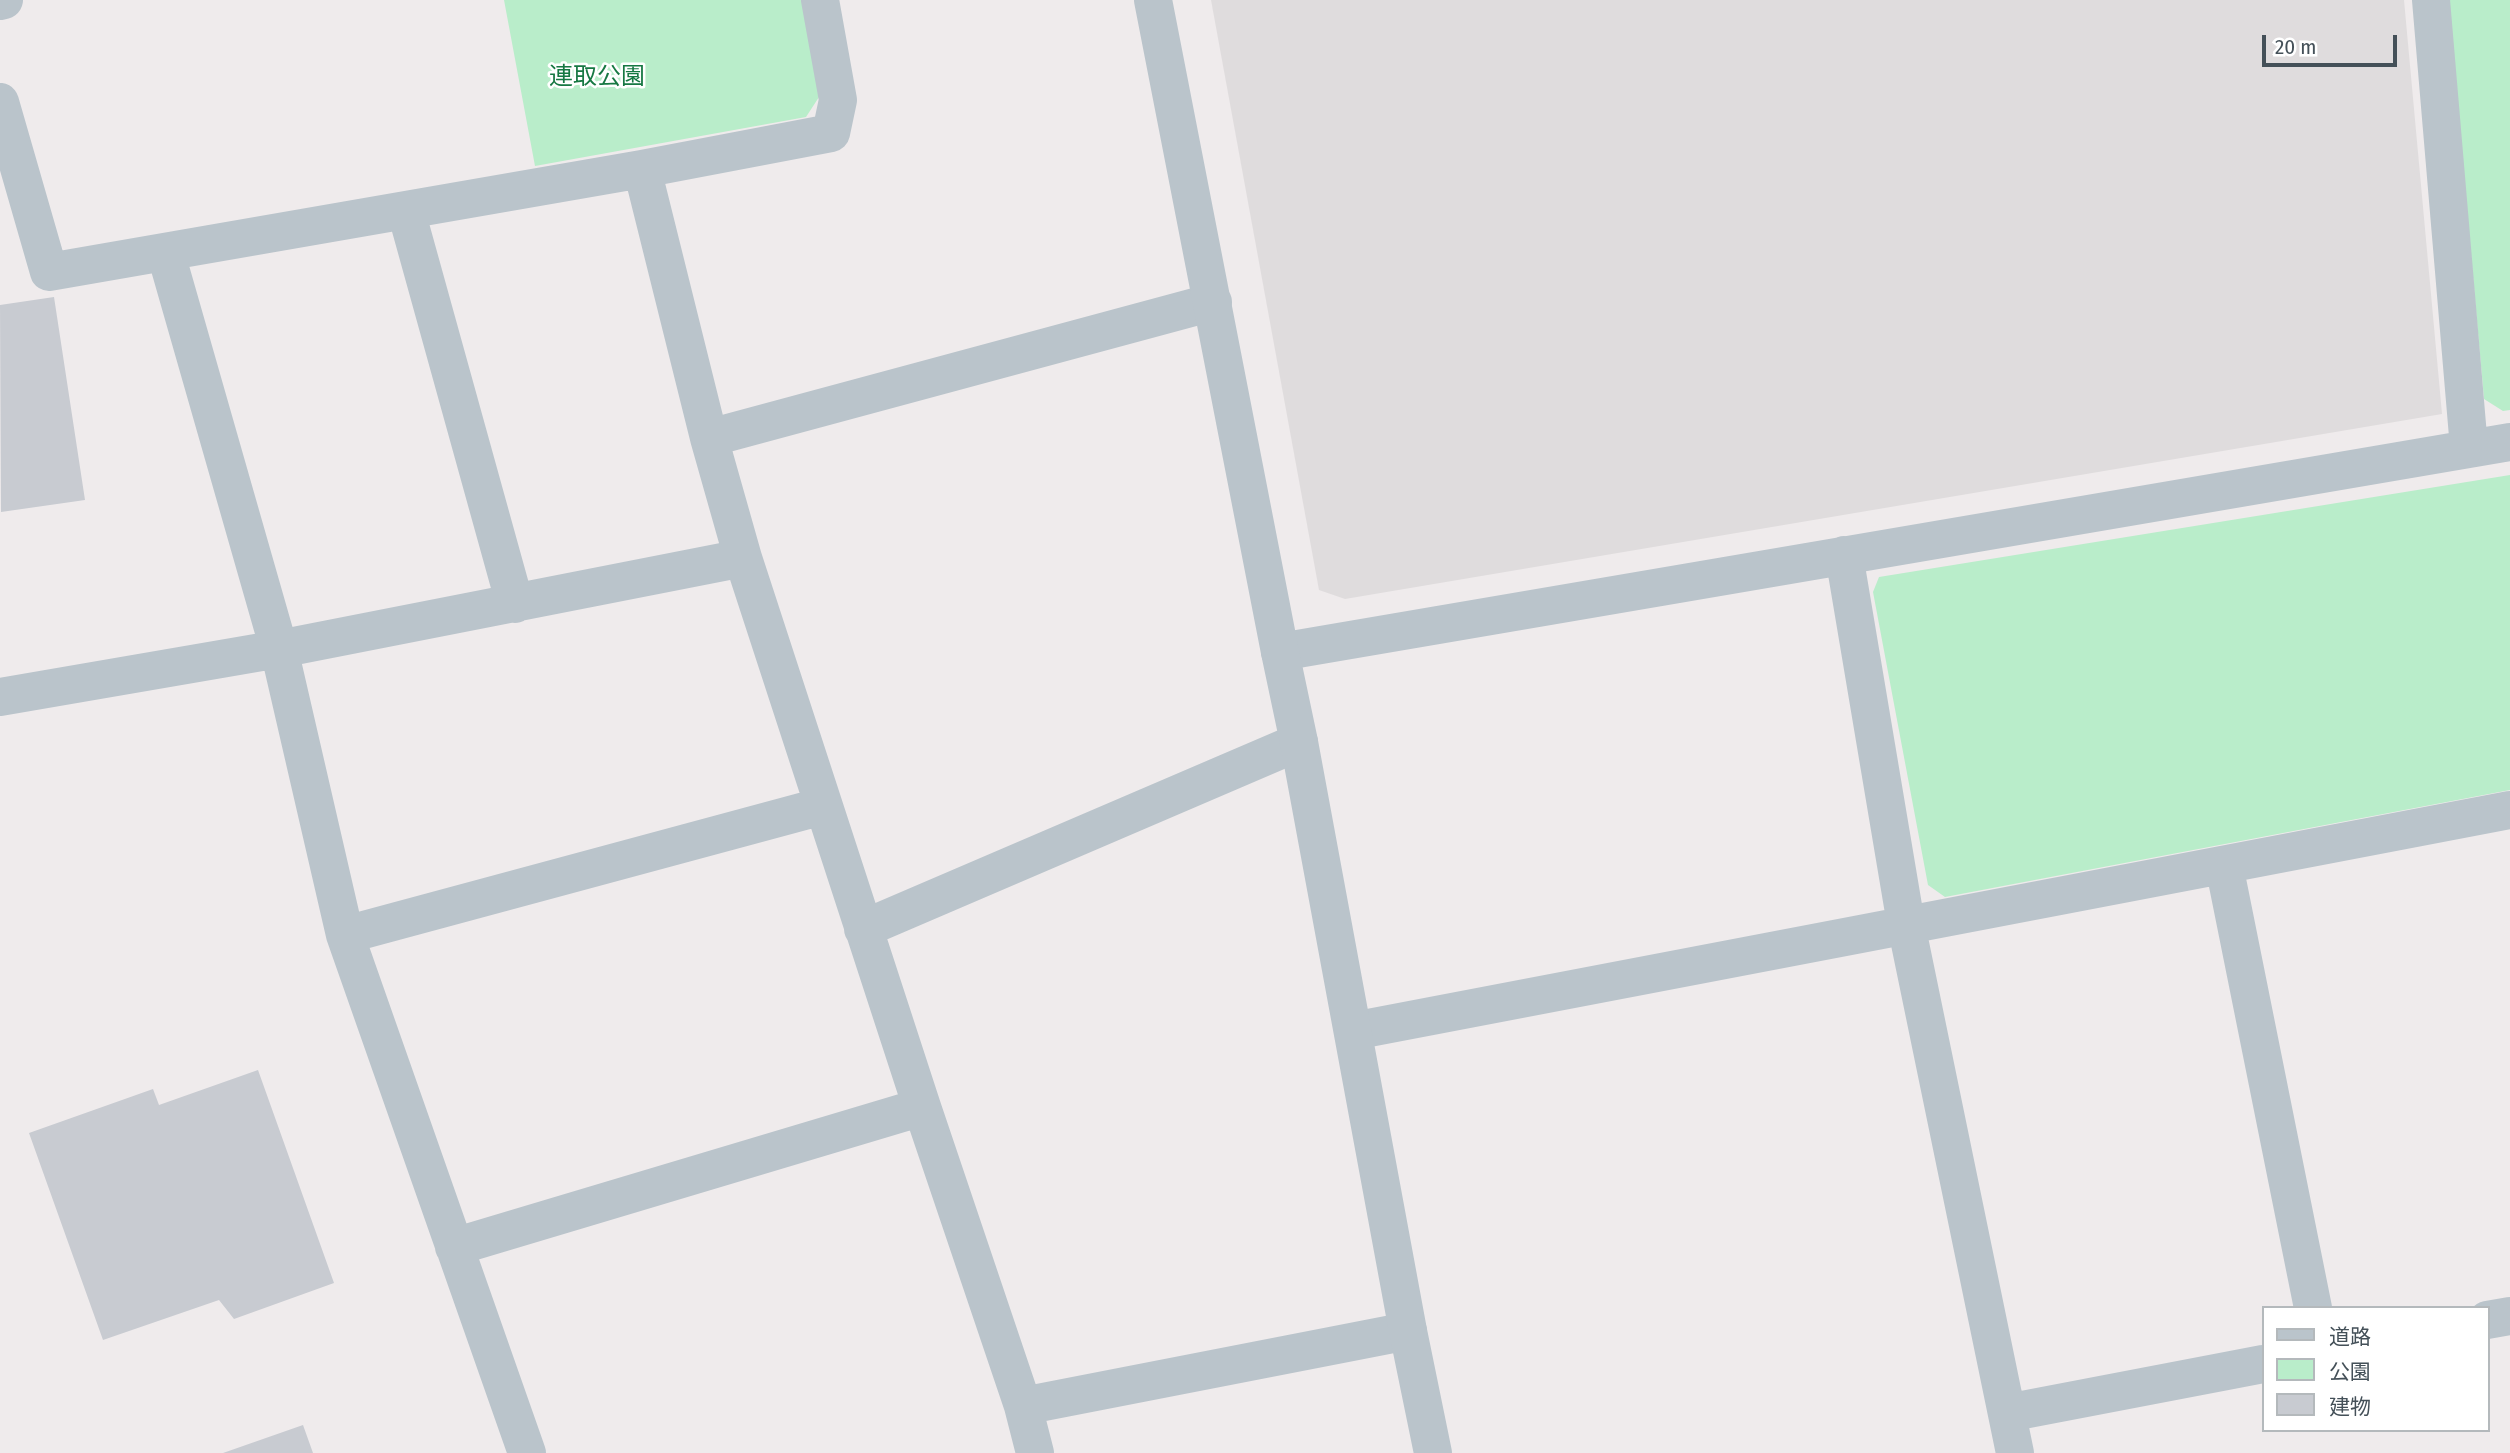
<!DOCTYPE html>
<meta charset="utf-8">
<style>
body{margin:0}
#map{position:relative;width:2510px;height:1453px;overflow:hidden;background:#efebec;font-family:"Fira Sans Condensed","Noto Sans JP",sans-serif}
canvas{display:block}
.legend{position:absolute;left:2262px;top:1306px;width:228px;height:126px;box-sizing:border-box;background:#fff;border:2px solid #b4b9bc;margin:0;padding:9px 12px;list-style:none;font-size:21px;color:#445058}
.legend li{display:flex;align-items:center;gap:14px;height:35px}
.legend b{width:35px;border:2px solid #b4b9bc}
.scale{position:absolute;left:2262px;top:35px;width:135px;height:32px;box-sizing:border-box;border:4px solid #445058;border-top:0;padding-left:9px;font-size:21px;line-height:24px;white-space:nowrap;color:#445058;-webkit-text-stroke:5px #fff;paint-order:stroke}
</style>
<div id="map">
<canvas width="2510" height="1453"></canvas>
<ul class="legend">
<li><b style="height:9px;background:#bac4cb"></b>道路</li>
<li><b style="height:19px;background:#b9edca"></b>公園</li>
<li><b style="height:19px;background:#c8cbd1"></b>建物</li>
</ul>
<div class="scale">20 m</div>
</div>
<script>
const g = document.querySelector('canvas').getContext('2d');
g.lineJoin = 'round';
function paint(path, color) { g.fillStyle = color; g.fill(path, 'evenodd'); }
function trace(path, color, width, dash) { g.strokeStyle = color; g.lineWidth = width; g.lineCap = dash ? 'butt' : 'round'; g.setLineDash(dash || []); g.stroke(path); }
function drawText(font, color, halo, rows, align = 'center') {
  g.font = font + ' "Fira Sans Condensed","Noto Sans JP",sans-serif'; g.lineWidth = 5; g.setLineDash([]); g.textBaseline = 'middle'; g.strokeStyle = halo; g.fillStyle = color; for (const [text, x, y, turn = 0] of rows) {
    g.save(); g.translate(x, y); g.rotate((+turn || 0) * Math.PI / 180); g.textAlign = isNaN(turn) ? turn : align; if (halo) g.strokeText(text, 0, 0); g.fillText(text, 0, 0); g.restore();
  }
}
const education = new Path2D(`
 M1211 0H2404L2442 414 1345 599 1319 590Z`);
const green = new Path2D(`
 M504 0H803L821 94 806 117 535 166Z
 M2448 0H2510V410L2503 411 2484 399Z
 M2510 475V790L1945 897 1928 885 1873 592 1879 577Z`);
const building = new Path2D(`
 M54 297 85 500 1 512 0 305Z
 M258 1070 334 1283 234 1319 219 1300 103 1340 29 1133 153 1089 159 1105Z
 M303 1425 313 1453H223Z`);
const minor = new Path2D(`
 M2431 0 2469 448
 M0 1 4 0
 M0 102 49 272 642 169 831 133 838 100 820 0
 M642 169 709 438 743 558 922 1107 1023 1406 1035 1453
 M406 211 515 604
 M166 254 279 649 345 935 527 1453
 M709 438 1213 302
 M1844 555 1906 924 2015 1453
 M1280 652 2510 442
 M0 697 279 649 743 558
 M2224 865 2313 1308
 M863 929 1299 742
 M345 935 823 806
 M1353 1031 2510 810
 M454 1247 922 1107
 M2487 1320 2510 1316
 M1023 1406 1408 1331
 M2007 1413 2263 1364`);
const tertiary = new Path2D(`
 M1153 0 1280 652 1299 742 1408 1331 1433 1453`);
const parkNames = [
 ["連取公園",597,77]
];
paint(education, '#dfdcdd');
paint(green, '#b9edca');
paint(building, '#c8cbd1');
trace(minor, '#bac4cb', 38);
trace(tertiary, '#bac4cb', 38);
drawText('24px', '#177843', '#fff', parkNames);
</script>
